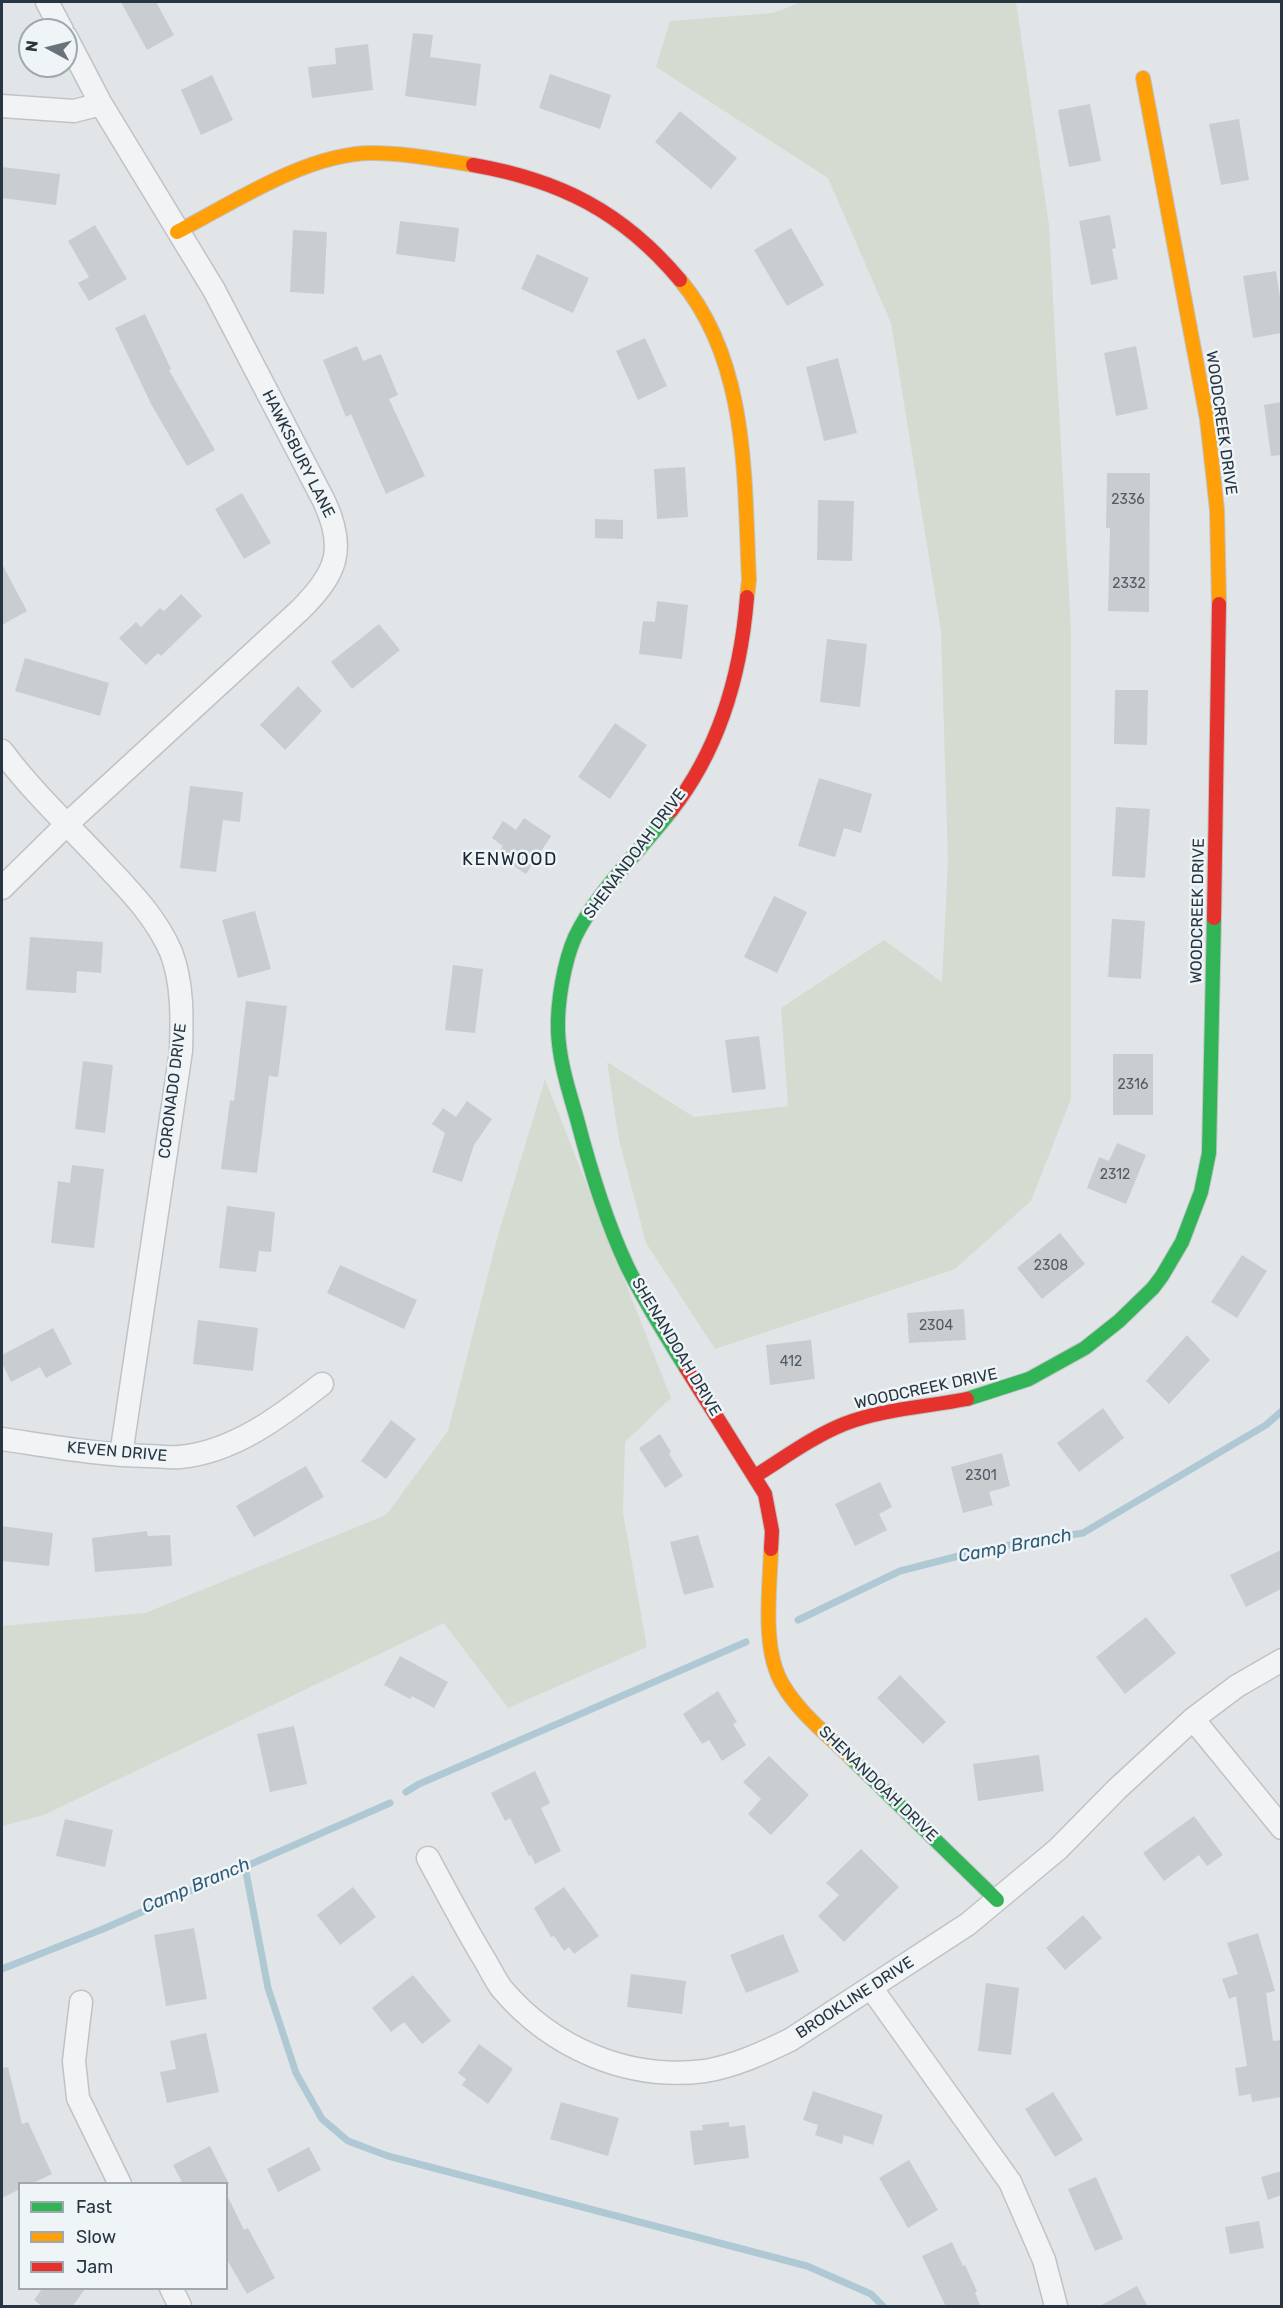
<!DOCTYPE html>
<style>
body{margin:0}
#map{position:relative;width:1283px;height:2308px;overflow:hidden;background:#e2e5e7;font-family:Rubik,sans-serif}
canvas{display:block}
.frame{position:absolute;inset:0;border:3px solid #273642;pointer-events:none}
.legend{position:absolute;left:18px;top:2182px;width:210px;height:108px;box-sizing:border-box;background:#eff4f7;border:2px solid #9fa8af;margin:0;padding:8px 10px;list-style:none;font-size:18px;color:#273642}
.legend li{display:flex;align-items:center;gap:12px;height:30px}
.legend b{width:30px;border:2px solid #9fa8af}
.north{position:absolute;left:18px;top:18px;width:60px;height:60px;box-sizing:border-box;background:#eff4f7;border:2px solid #9fa8af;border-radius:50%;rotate:277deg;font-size:16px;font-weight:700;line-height:24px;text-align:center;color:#273642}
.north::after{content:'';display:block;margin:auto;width:21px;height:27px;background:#68737c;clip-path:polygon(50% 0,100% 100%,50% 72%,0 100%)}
</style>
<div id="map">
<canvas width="1283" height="2308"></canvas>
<div class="frame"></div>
<ul class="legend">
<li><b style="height:8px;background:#30b455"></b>Fast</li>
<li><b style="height:8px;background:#ff9f0a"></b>Slow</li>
<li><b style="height:8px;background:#e5322d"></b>Jam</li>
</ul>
<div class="north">N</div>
</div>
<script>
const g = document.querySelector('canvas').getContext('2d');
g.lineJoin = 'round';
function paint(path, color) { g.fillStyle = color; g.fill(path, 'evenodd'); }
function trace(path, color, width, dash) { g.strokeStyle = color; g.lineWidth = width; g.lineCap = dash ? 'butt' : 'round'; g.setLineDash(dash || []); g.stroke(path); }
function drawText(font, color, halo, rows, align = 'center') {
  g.font = font + ' Rubik,sans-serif'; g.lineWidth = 5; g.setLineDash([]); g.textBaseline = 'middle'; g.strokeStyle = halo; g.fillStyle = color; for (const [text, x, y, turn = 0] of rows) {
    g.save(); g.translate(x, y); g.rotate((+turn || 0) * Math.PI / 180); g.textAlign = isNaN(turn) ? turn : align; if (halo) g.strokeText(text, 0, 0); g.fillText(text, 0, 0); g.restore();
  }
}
const green = new Path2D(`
 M802 2H1016L1049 225 1071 630V1099L1031 1201 955 1269 715 1349 646 1243 619 1140 607 1062 694 1117 788 1106 781 1008 884 940 942 982 948 862 941 632 891 323 828 178 656 67 670 21 773 13Z
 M545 1079 671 1398 625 1442 623 1513 647 1647 508 1708 444 1623 44 1815 2 1826V1626L145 1613 386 1515 448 1431 498 1235Z`);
const stream = new Path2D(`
 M798 1620 900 1571 986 1549 1083 1533 1266 1425 1282 1411
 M406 1792 419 1784 746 1642
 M245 1867 268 1988 296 2073 322 2119 348 2141 388 2156 807 2266 871 2294 883 2306
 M2 1969 103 1929 390 1803`);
const building = new Path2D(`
 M121 2H156L174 35 147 50Z
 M413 33 433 35 430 57 481 64 476 106 405 96Z
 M368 44 373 90 312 98 308 67 336 64 335 48Z
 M550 74 611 95 600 129 539 108Z
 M212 75 233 120 201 135 181 90Z
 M1090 104 1101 161 1069 167 1058 110Z
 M680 111 737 158 711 189 655 142Z
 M1239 119 1249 180 1221 185 1209 124Z
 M2 167 60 174 56 205 2 198Z
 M1110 215 1116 248 1112 249 1118 279 1091 285 1079 221Z
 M400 221 459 228 455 262 396 254Z
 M95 225 127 279 89 301 78 283 89 277 68 241Z
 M791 228 824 285 787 306 754 250Z
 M293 230 327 232 324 294 290 292Z
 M537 254 589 278 573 313 521 289Z
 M1276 271 1281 304V333L1253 338 1243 276Z
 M145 314 171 369 169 370 215 450 187 466 151 404 115 328Z
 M645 338 667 386 638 400 616 351Z
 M357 346 363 361 381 354 398 395 389 399 425 476 386 494 351 414 346 417 323 360Z
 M1136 346 1148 409 1116 416 1104 353Z
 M838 358 857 433 824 441 806 367Z
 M1281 402V455L1271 456 1264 405Z
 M685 467 688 517 657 519 654 469Z
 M1107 473H1150L1149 612 1108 611 1110 528H1106Z
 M242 493 271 543 244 559 215 509Z
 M818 500 854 501 852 561 817 560Z
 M595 519 623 520V539L595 538Z
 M2 564 27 611 2 625Z
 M181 594 202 616 161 656 158 653 146 665 119 638 136 622 141 627 160 608 164 611Z
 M657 601 688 605 682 659 639 654 643 621 655 622Z
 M379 624 400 650 352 689 331 662Z
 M827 639 867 644 860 707 820 702Z
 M25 658 109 683 100 716 15 691Z
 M298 686 322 711 285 750 260 725Z
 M1115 690H1148L1147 745 1114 744Z
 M615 723 647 745 610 799 578 777Z
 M819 778 872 794 861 833 844 828 835 857 798 846Z
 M190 786 243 792 240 822 223 820 216 872 180 868Z
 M1116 807 1150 809 1145 878 1112 876Z
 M524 818 551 836 526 874 497 855 503 846 492 838 503 821 516 830Z
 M774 896 807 912 777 973 744 957Z
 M255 911 271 969 238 978 222 920Z
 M1112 919 1145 921 1141 979 1108 977Z
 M30 937 103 942 101 973 77 971 76 993 26 990Z
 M453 965 483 969 475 1033 445 1030Z
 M246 1001 287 1006 278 1077 269 1076 257 1173 221 1169 230 1100 234 1101Z
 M759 1036 766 1089 732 1093 725 1040Z
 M1113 1054H1153V1115H1113Z
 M83 1061 113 1065 105 1133 75 1129Z
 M467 1101 492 1119 474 1145 462 1182 432 1172 445 1133 432 1124 443 1108 456 1117Z
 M1117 1143 1146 1155 1126 1204 1087 1188 1099 1157 1109 1161Z
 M72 1165 104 1169 94 1248 51 1243 58 1181 70 1183Z
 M227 1206 275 1212 271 1252 259 1251 256 1272 219 1268Z
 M1060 1233 1085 1264 1042 1299 1017 1268Z
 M1242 1255 1267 1271 1237 1318 1211 1302Z
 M340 1265 417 1300 404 1329 327 1293Z
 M964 1309 966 1340 909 1343 907 1313Z
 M198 1320 258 1328 253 1371 193 1364Z
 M53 1328 72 1364 46 1378 40 1367 11 1382 2 1363V1355Z
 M1187 1335 1210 1360 1169 1404 1146 1381Z
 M811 1340 815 1379 770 1385 766 1345Z
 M1103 1408 1124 1438 1079 1472 1057 1443Z
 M391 1420 416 1439 386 1479 361 1461Z
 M660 1434 671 1452 669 1454 683 1476 665 1488 639 1448Z
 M1002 1453 1010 1486 989 1492 993 1505 963 1513 951 1467Z
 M306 1466 324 1497 254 1537 236 1506Z
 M880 1482 892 1507 879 1514 887 1530 855 1546 835 1504Z
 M2 1526 53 1533 49 1566 2 1561Z
 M147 1531 148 1536 170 1535 172 1566 95 1572 92 1538Z
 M698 1535 714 1587 684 1595 670 1542Z
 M1281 1550V1589L1246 1607 1230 1575Z
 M1146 1617 1176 1653 1125 1694 1096 1657Z
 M400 1656 448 1682 434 1708 412 1696 410 1699 384 1685Z
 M900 1675 946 1722 923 1744 877 1698Z
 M718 1691 737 1722 733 1724 746 1745 722 1761 709 1740 702 1744 683 1714Z
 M294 1726 307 1784 270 1792 257 1734Z
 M1039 1755 1044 1791 978 1801 973 1764Z
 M769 1756 809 1795 771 1835 748 1814 761 1799 743 1782Z
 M535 1771 550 1803 541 1808 561 1851 535 1864 531 1855 529 1856 510 1818 505 1821 491 1793Z
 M1194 1816 1223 1855 1207 1866 1199 1855 1164 1881 1143 1853Z
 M65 1819 113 1830 105 1867 56 1856Z
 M861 1849 899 1887 844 1942 818 1916 839 1895 826 1883Z
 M353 1887 376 1917 340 1945 317 1915Z
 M564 1887 599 1936 574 1954 569 1947 564 1951 554 1936 551 1937 534 1908Z
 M1083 1915 1102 1938 1065 1970 1046 1948Z
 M194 1928 207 1999 166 2006 154 1935Z
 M1258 1933 1275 1991 1266 1993 1273 2041 1281 2040V2097L1252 2102 1251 2094 1239 2096 1235 2068 1247 2066 1236 1996 1229 1999 1222 1979 1238 1974 1227 1943Z
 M783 1934 799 1972 746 1993 730 1955Z
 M631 1974 686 1981 682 2014 627 2007Z
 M413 1975 451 2021 422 2044 404 2022 391 2032 372 2008Z
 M986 1983 1019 1988 1011 2055 978 2051Z
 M206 2033 219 2092 167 2103 160 2072 176 2069 170 2041Z
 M479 2044 513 2069 488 2104 462 2085 466 2079 458 2073Z
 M8 2067 22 2124 28 2122 52 2174 31 2184H20V2189L2 2198V2068Z
 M813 2091 883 2115 873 2145 844 2135 842 2144 815 2135 818 2125 803 2120Z
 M1053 2092 1083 2140 1055 2157 1025 2109Z
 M561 2102 619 2118 608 2156 550 2139Z
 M729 2122V2127L745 2125 749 2158 694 2165 690 2131 703 2130 702 2125Z
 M210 2146 229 2184H183L173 2165Z
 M309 2147 321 2170 278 2192 267 2169Z
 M909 2160 938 2210 908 2228 879 2178Z
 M1281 2171V2195L1268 2200 1261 2177Z
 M1096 2177 1123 2239 1095 2251 1068 2189Z
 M226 2193 244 2230 248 2228 275 2278 247 2294 226 2258Z
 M1259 2221 1264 2248 1230 2254 1225 2227Z
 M952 2242 963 2266 965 2265 977 2291 975 2293 981 2307H946L922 2256Z
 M1137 2286 1148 2307H1098Z
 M42 2289H85L72 2307H43L34 2300Z`);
const street = new Path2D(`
 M47 2 62 30
 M2 106 74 111 101 104
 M2 751C31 790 66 823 100 859 127 888 155 915 171 952 183 983 182 1019 181 1051L121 1455
 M2 888 67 824 300 610C336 574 347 550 324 501L214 290 101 104 66 37
 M2 1439C50 1446 99 1455 148 1456 158 1456 170 1458 180 1457 234 1452 281 1416 322 1384
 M1193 1719 1282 1828
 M428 1858C447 1893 465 1928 486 1962 491 1971 496 1981 502 1989 552 2048 628 2081 705 2071 735 2066 763 2053 790 2040L968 1924 1058 1849 1117 1789 1193 1719 1237 1686 1282 1660
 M872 1989 1010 2182 1044 2260 1056 2306
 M81 2002 74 2061 78 2098 120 2184
 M171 2288 180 2306`);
const fast = new Path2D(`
 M671 811C639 852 598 890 575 937 564 962 557 1003 558 1031 559 1061 569 1091 577 1119 590 1169 605 1219 627 1266 644 1301 665 1334 686 1368
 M967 1399 1029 1379 1085 1348 1119 1321 1153 1288 1162 1276 1182 1242 1201 1192 1209 1153 1214 918
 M852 1759 997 1900`);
const slow = new Path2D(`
 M1143 78 1207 419 1217 510 1219 604
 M177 232C234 202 308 153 372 153 406 153 440 160 473 165
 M680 280C749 362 744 479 749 580L747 597
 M771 1549C770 1589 761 1649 783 1685 800 1714 829 1736 852 1759`);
const jam = new Path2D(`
 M473 165C560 180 623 212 680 280
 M671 811C719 750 741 673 747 597
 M1214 918 1219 604
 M686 1368 765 1494 772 1531 771 1549
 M755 1476C784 1458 812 1437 844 1424 883 1409 926 1407 967 1399`);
const numberNames = [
 ["2336",1128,500],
 ["2332",1129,584],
 ["2316",1133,1085],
 ["2312",1115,1175],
 ["2308",1051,1266],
 ["2304",936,1326],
 ["412",791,1362],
 ["2301",981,1476]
];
const streetNames = [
 ["WOODCREEK DRIVE",1221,423,82],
 ["HAWKSBURY LANE",298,454,63],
 ["SHENANDOAH DRIVE",635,854,-53],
 ["WOODCREEK DRIVE",1198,911,-89],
 ["CORONADO DRIVE",173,1091,-83],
 ["SHENANDOAH DRIVE",676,1347,59],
 ["WOODCREEK DRIVE",926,1389,-12],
 ["KEVEN DRIVE",117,1452,5],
 ["SHENANDOAH DRIVE",878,1784,44],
 ["BROOKLINE DRIVE",855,1998,-33]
];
const neighbourhoodNames = [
 ["KENWOOD",510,860]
];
const waterNames = [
 ["Camp Branch",1015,1546,-11],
 ["Camp Branch",196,1886,-23]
];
paint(green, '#d4dcd2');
trace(stream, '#aec8d4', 7);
paint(building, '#cacdcf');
trace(street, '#c0c3c5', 25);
trace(fast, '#c0c3c5', 16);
trace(slow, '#c0c3c5', 16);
trace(jam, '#c0c3c5', 16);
trace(street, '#f1f3f4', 22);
trace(fast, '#30b455', 14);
trace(slow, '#ff9f0a', 14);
trace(jam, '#e5322d', 14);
drawText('14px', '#505c66', null, numberNames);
drawText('16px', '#273642', '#eff4f7', streetNames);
g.letterSpacing = '1.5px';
drawText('18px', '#192733', '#eff4f7', neighbourhoodNames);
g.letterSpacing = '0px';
drawText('italic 18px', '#2f5d78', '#eff4f7', waterNames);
</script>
